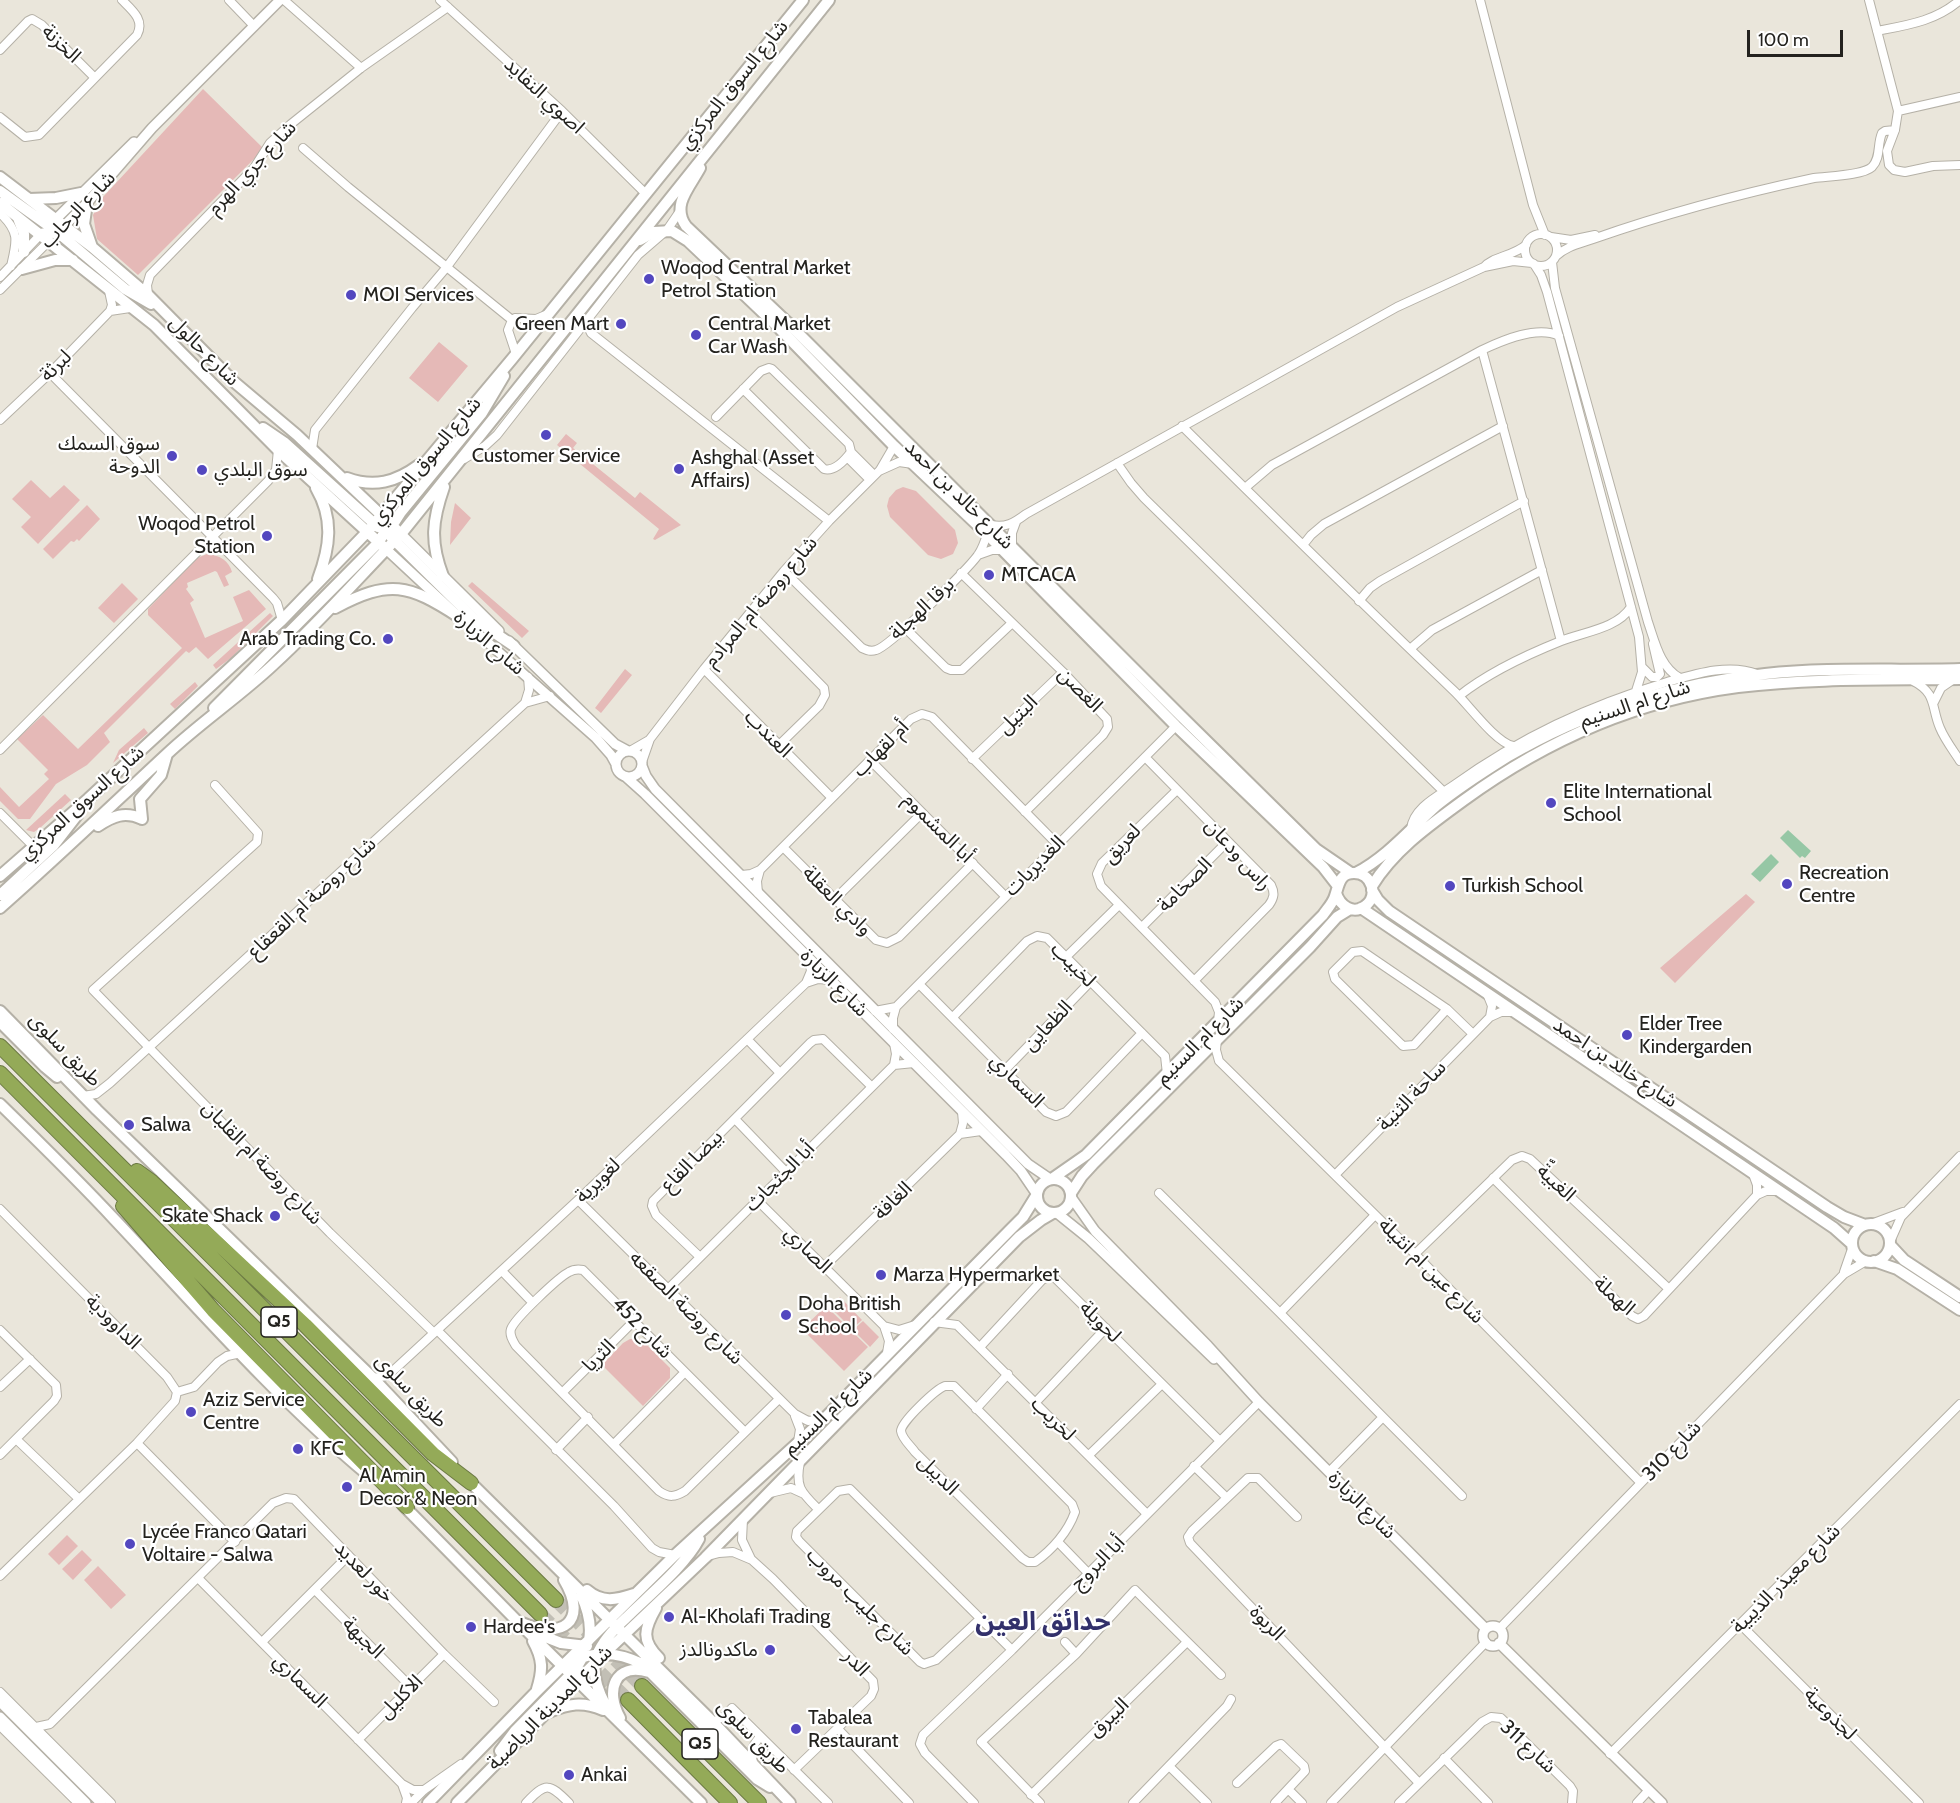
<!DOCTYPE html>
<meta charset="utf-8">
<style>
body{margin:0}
#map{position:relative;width:1960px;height:1803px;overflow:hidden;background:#eae6db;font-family:Cabin,sans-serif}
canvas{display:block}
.scale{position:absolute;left:1747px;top:30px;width:96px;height:27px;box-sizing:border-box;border:3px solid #23221e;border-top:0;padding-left:8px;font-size:18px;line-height:21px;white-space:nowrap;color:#23221e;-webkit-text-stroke:4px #fff;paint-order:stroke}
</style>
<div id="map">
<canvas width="1960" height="1803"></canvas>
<div class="scale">100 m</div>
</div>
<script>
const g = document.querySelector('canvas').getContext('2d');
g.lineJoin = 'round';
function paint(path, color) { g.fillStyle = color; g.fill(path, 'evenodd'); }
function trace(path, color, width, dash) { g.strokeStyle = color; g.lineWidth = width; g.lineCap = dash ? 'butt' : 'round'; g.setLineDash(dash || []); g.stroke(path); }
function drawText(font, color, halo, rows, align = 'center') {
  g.font = font + ' Cabin,"Noto Sans Arabic",sans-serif'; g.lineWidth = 4.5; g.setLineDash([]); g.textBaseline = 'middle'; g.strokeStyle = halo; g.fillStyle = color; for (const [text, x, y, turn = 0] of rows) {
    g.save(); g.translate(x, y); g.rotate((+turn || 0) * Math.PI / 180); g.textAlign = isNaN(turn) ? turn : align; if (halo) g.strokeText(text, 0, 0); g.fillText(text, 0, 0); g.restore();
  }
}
const green = new Path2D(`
 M203 89 264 149 138 275 97 239 93 215 103 197Z
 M439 342 468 366 438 402 409 378Z
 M566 434 577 443 573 448 635 498 640 492 681 525 655 540 653 539 659 529 557 445Z
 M31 480 50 498 64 485 80 500 38 544 21 527 31 517 12 499Z
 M903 487 916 491 955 530 958 543 953 554 941 559 928 555 890 517 887 506 889 498 896 490Z
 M455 503 471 518 450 545 451 522Z
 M87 505 100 519 79 541 77 539 74 542 71 541 53 559 43 549Z
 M207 554C220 555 229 561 232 572L225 576 229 585 224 587 217 572 215 571 187 583 188 587 186 589 194 600 190 603 205 638 243 621 233 597 249 590 266 609 208 659 196 647 189 653 186 651 104 733 110 742 87 765 56 784 30 819H18L0 801V787L19 807 49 779 44 774 48 770 17 739 43 715 78 749 182 648 148 615V609L197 558Z
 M472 582 529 631 522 638 468 586Z
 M122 583 138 599 114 623 98 608Z
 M270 613 273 616 231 658 216 669 213 665Z
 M625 669 632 675 601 713 595 708Z
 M195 682 198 686 175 709 170 704Z
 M144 728 148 733 113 763 119 750Z
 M65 794 71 800 40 828 34 832 26 830Z
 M1746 894 1755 902 1675 983 1660 968Z
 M840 1297 862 1320 852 1329 830 1307Z
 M826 1306 868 1347 844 1371 802 1329Z
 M863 1321 879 1337 870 1347 853 1330Z
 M630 1339H641L670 1368V1378L643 1406 602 1365 623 1343Z
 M67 1535 78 1546 59 1565 48 1554Z
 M82 1550 92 1560 73 1580 62 1569Z
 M98 1566 126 1595 111 1609 84 1580Z`);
const water = new Path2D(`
 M1788 830 1811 851 1805 858 1802 856 1800 858 1780 838Z
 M1771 854 1779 862 1760 882 1751 874Z`);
const motorwayTunnel = new Path2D(`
 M556 1600 642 1686
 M540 1614 628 1700`);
const minor = new Path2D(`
 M229 0 254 26
 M284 0 361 68
 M440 0 562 111 646 194
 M1480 0 1533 205 1545 235
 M1869 0 1898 111 1895 130 1887 151 1889 165 1894 170 1905 172 1933 166 1960 165
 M1877 31C1908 25 1936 21 1960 0
 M0 50 28 21 32 19 42 25 94 77
 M1898 111 1960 97
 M0 117 25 137 39 135 137 35C145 20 132 10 122 0
 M303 148 348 187 512 320 515 318 536 319 548 314
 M0 213C20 232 17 241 11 266
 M1525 250a16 16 0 1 1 32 0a16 16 0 1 1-32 0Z
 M1551 237 1571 240 1595 235
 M1556 256C1567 246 1579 244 1593 239 1664 214 1739 194 1814 178 1827 176 1862 176 1872 167 1881 158 1877 144 1882 133L1885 131 1895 130
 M1552 262 1555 288 1648 622C1655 642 1660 667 1680 678
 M1534 264 1541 275 1547 292 1639 637 1642 672 1636 691
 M1484 267 1513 261 1532 263
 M0 277 41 234
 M0 290 49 241
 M109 291 112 305 110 311
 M148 295 147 285 150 275 254 168 270 143 291 124 361 68 448 7
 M512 320 508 330 516 354
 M585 321 591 333 829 521
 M1482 350 1561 641
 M50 373 273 598 277 603 282 620
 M743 389 824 469C835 472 845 460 851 452
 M716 417 761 371 769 368 772 369 849 444 851 452 874 475
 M0 420 50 373 110 311 130 308
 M1182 426C1272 515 1362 604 1454 691 1468 704 1495 742 1513 746
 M312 449 315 430 412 308 446 268 562 111
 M847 457 869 479
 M464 459 485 446 497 435 638 255 667 230 680 211
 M1117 463 1131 483 1144 498 1444 792
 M880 470 894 446
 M1245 488 1272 465 1482 350C1503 340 1538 325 1559 336
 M991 525C1006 528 1014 523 1026 514L1397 307 1484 267C1492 257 1513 256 1526 245
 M1303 545 1311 535 1324 524 1503 426
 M1012 547V533L1016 522
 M978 555 992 550H1002
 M784 571 862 648C867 650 870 652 876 650 889 647 967 570 978 555 982 549 985 541 987 534
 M961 573 1063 672 1107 719 1108 727 1103 735 1025 812
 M1359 601 1370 588 1380 581 1524 501
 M750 613 824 688 825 695 819 706 779 745
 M905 628 946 668 951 670H962L1011 624
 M1410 649 1432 630 1542 570
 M1642 667 1652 677H1657L1660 674 1653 644
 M704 669 832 798
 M1913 681C1937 693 1931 707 1940 728 1945 740 1953 750 1960 761
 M1459 696C1489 672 1526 655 1561 641 1583 632 1617 629 1631 607
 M1934 702 1941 688 1954 679
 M525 703 529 690 528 677
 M0 750 268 481 276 470 278 450
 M630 751 649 740
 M1145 757 1271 885C1275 893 1274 898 1269 905L1194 981
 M972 759 1063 672
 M870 760 1005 896
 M642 762 650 739 704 669 784 571 829 521 879 471 899 462 913 464
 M215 785 258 833 257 842 93 990 330 1233 434 1333
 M1177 790 1102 863 1097 874 1101 886 1215 1002 1219 1012 1218 1022
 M0 813 34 847
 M1411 829C1413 808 1438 796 1454 785 1521 737 1588 706 1667 682 1695 674 1729 663 1757 674
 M783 847 876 940 887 943 899 937 973 863
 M742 875 751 874 760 870 911 719 922 714 932 717 1057 844
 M758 893 757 881 760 870
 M835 899 922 813
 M1142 927 1227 842
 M1066 957 1119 905
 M806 983 811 971 809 959
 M919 984 1046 1112 1056 1116 1066 1112 1142 1033
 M1488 996 1492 1006 1490 1017
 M1447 1009 1414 1045 1403 1046 1335 979 1333 972 1353 952 1362 951 1447 1009 1473 1034
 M875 1011 896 1007 1176 726
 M953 1017 1027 941 1037 936 1047 938 1165 1056 1167 1074
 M893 1029V1018L896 1007
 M747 1039 780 1073
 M1217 1039 1216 1050 1219 1061 1415 1254 1641 1483
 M894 1065 896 1054 894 1043
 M1005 1070 1090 982
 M83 1096 96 1094 110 1083 525 703 550 696
 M735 1119 786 1172
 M960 1134 981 1131
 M1753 1174 1757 1185V1195
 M1335 1175 1490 1017 1501 1012H1513
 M1493 1178 1632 1316 1638 1319 1644 1316 1757 1195 1766 1191H1779
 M1159 1193 1280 1313
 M578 1200 795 1414 808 1421 823 1419
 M757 1200 884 1326 899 1330 915 1325
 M0 1209 167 1377 177 1392 175 1401 137 1443 0 1576
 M1871 1224 1903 1212
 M1890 1242 1901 1217 1960 1156
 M1415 1254 1512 1160 1522 1156 1530 1159 1669 1289
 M700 1257 656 1215 652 1206 653 1201 810 1043 814 1040 823 1039 871 1086
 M825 1266 960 1134 963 1123 962 1112
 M502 1271 533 1303
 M1844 1272 1853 1246
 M667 1290 894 1065 914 1063
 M934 1322 957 1325 1147 1514
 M884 1326 889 1341 887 1353
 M0 1330 56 1385 57 1396 54 1401 0 1455
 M437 1330 614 1506 652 1548 659 1552 675 1555
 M980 1347 1042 1280 1052 1275 1220 1441
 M373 1378 387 1376 395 1369 578 1200 806 983 818 979 830 980
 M945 1386H954L1072 1504 1075 1512C1068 1532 1052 1550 1035 1562H1028L1022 1558 915 1452C911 1446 902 1439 901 1431 901 1422 936 1389 945 1386Z
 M0 1387 30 1359
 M177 1392 194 1387 218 1362 227 1356 241 1353
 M563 1392 635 1320
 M1036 1402 1106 1328
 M976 1409 1008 1374
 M795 1416 800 1429 798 1442
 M1383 1417 1462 1496
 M744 1431 583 1270C578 1269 574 1269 569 1272 559 1277 515 1318 511 1329 509 1335 513 1341 516 1346L659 1491C669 1498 675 1497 685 1491L779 1399
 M16 1439 78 1498
 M137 1443 235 1542
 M614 1444 685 1372
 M556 1450 588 1417
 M1089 1455 1162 1384
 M800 1462C795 1487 801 1492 818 1509
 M1194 1466 1227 1498
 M1329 1472 1383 1417 1280 1313 1375 1215
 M770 1493 791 1488 802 1493
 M1297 1517 1258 1478H1248L1192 1531 1188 1537 1190 1543 1419 1783
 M743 1519 742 1540 751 1559
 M1058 1542 1089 1574
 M708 1556 719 1553 733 1552 752 1560 773 1579 873 1681 874 1689 871 1696 794 1770
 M198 1578 402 1784 413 1790H424
 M315 1590 411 1687
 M980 1619 936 1660 924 1664 920 1662 799 1541 796 1537 797 1531 838 1491 850 1489 1012 1650
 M1741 1625 1919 1803
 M1500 1628 1844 1274 1866 1261
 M262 1642 348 1556
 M1065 1642 1076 1654
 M0 1692 111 1803
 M713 1722 725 1716 732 1708 828 1803
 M0 1726 78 1803
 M36 1727 50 1724 273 1503 286 1498 294 1499 444 1654 494 1702
 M838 1729 909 1803
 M358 1740 444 1654
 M1610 1754 1960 1404
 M1444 1758 1488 1803
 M753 1763C750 1750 752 1746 760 1737
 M1169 1766 1207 1803
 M1237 1783 1276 1746 1281 1744 1304 1766 1305 1771 1275 1803
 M402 1784 407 1798 406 1803
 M1288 1789 1302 1803
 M1031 1795 1187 1642
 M411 1803 424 1790 461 1764
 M526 1803C546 1782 549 1783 569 1803
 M974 1803 925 1753 920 1744 923 1735 1012 1650 1259 1402
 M1040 1803 981 1742 1076 1654 1135 1590 1221 1675
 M1133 1803 1227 1706 1231 1699
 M1331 1803 1486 1642
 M1399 1803 1482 1722 1491 1717 1501 1718 1570 1786 1573 1791 1572 1803
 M1637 1803 1648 1791`);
const tertiary = new Path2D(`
 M52 223 134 142
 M60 230 87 203 152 128 280 0
 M401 534 499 631
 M386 549 459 617 596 738 611 755 616 764
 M509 641 615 744 628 751
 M616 764a13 13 0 1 1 26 0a13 13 0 1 1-26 0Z
 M642 766 646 776 655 789 1028 1164 1050 1179
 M626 777 645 794 1006 1155 1021 1171 1036 1193
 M1071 1197 1095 1231 1208 1346 1259 1402 1486 1629
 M1057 1213 1088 1238 1214 1359
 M1483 1636a10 10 0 1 1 20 0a10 10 0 1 1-20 0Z
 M1499 1643 1662 1803
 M0 1702 101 1803
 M0 1717 86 1803`);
const secondary = new Path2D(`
 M700 168C690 187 671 205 686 226L787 322 1179 714 1316 849 1351 873
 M0 177 92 247 148 295 233 381 297 435 401 534
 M0 191 46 224 61 227
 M29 199 56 198 81 193
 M0 203 154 325 278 450 386 549
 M87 203 84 224 92 247
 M18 218 24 234V252
 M41 234 51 232 62 236 125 289 151 304
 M640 240 654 232 672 231 688 241 707 259 780 329 894 446 987 534 1176 726 1323 867 1337 885
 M22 269 55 260H73
 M263 428 285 443 378 527
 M347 478C374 488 396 482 419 465
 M316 488C334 519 330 547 318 579
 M390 529 401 512 482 413 504 376
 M391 537 474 619 514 646
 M443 576C430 542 432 521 444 487
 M335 608C390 579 408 584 459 617
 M214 708 379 542 385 531 382 515
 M142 819 140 799 161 775 167 754
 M98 826C113 816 125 811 142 819
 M1356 873C1387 857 1410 829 1436 806 1458 788 1483 772 1507 757 1585 711 1675 683 1765 674 1829 667 1895 671 1960 669
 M0 876 88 799 282 620 368 531 512 359 803 0
 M1372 886C1395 849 1430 825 1464 800 1545 741 1638 700 1738 687 1811 678 1886 680 1960 679
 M1372 890 1378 900 1389 911 1827 1207 1844 1217 1865 1225
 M0 895 54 845 78 814
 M0 908C57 858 111 806 167 754 201 722 240 696 274 664 319 623 359 577 401 534L829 0
 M1361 908 1834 1228 1852 1244
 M0 1011 97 1110 373 1378 452 1462
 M0 1022 45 1067 57 1077
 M0 1104C39 1142 78 1180 115 1220 197 1307 276 1398 368 1475
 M1053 1178 1086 1155 1323 915C1327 909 1333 903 1335 896 1339 885 1339 873 1354 873 1372 873 1379 896 1365 906 1353 915 1340 906 1336 893
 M1037 1196a17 17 0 1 1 34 0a17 17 0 1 1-34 0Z
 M1071 1193 1082 1176 1093 1164 1310 947 1337 917 1350 909
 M1852 1243a19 19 0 1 1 38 0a19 19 0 1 1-38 0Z
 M1890 1245 1904 1260 1960 1297
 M1874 1261 1897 1269 1960 1310
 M466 1478 713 1722 790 1803
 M402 1504 516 1620 701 1803
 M587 1590C602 1603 616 1600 634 1594
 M581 1595C588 1610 592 1624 589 1640
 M656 1608C644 1629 641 1640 659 1658
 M522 1623C562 1640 589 1622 564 1580
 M533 1632 561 1643 587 1646
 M533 1641C543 1659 543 1670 537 1689
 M571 1662C594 1651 619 1652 642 1664L757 1779 770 1787
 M605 1704C597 1689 591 1671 597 1655 603 1640 615 1628 626 1618 648 1596 685 1566 699 1539
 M549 1712C569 1704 582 1701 603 1710
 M620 1718C605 1691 614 1662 649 1672
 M500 1751 515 1731 575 1670 584 1655
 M428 1803 536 1692 675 1555 825 1418 1011 1229 1023 1217 1036 1196
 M457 1803 604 1654 705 1558 1019 1237 1041 1220 1053 1213`);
const motorway = new Path2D(`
 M0 1046 556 1600
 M0 1073 540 1614
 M137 1171 152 1182 305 1325 433 1454 471 1483
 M123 1206 213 1310 407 1507
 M642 1686 759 1803
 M628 1700 730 1803`);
const markers = [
 [649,279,6,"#5347bf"],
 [351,295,6,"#5347bf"],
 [621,324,6,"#5347bf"],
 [696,335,6,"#5347bf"],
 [546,435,6,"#5347bf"],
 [172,456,6,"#5347bf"],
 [679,469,6,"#5347bf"],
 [202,470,6,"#5347bf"],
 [267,536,6,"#5347bf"],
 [989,575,6,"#5347bf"],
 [388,639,6,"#5347bf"],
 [1551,803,6,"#5347bf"],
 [1787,884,6,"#5347bf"],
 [1450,886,6,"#5347bf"],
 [1627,1035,6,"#5347bf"],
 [129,1125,6,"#5347bf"],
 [275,1216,6,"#5347bf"],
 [881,1275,6,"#5347bf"],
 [786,1315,6,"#5347bf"],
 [191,1412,6,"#5347bf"],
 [298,1449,6,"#5347bf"],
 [347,1487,6,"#5347bf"],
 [130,1544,6,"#5347bf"],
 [669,1617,6,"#5347bf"],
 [471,1627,6,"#5347bf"],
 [770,1650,6,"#5347bf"],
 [796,1729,6,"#5347bf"],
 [569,1775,6,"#5347bf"]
];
const shields = [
 [279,1322,36],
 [700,1744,36]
];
const shieldNames = [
 ["Q5",279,1322],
 ["Q5",700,1744]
];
const streetNames = [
 ["الخزنة",61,44,44],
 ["شارع السوق المركزي",734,85,-51],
 ["اصوي النفايد",544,96,43],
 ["شارع جري الهرم",252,168,-47],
 ["شارع الرحاب",78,210,-46],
 ["شارع حالول",204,351,45],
 ["لبرثة",56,366,-45],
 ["شارع السوق المركزي",426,461,-50],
 ["شارع خالد بن احمد",959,495,45],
 ["شارع روضة ام المرادم",761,602,-50],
 ["برقا الهجلة",922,609,-43],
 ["شارع الزبارة",489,643,41],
 ["الغصن",1080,690,46],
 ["شارع ام السنيم",1635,704,-18],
 ["البتيل",1018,715,-44],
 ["العندب",768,734,45],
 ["أم لقهاب",881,749,-45],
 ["شارع السوق المركزي",82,803,-42],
 ["أبا المشموم",938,828,45],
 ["لعريق",1122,844,-46],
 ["راس ودعان",1238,855,48],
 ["الغديريات",1035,866,-45],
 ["الصخامة",1185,885,-45],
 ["شارع روضة ام القعقاع",312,898,-43],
 ["وادي العقلة",837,901,45],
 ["لخبيب",1073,965,45],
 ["شارع الزبارة",834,983,45],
 ["الظعاين",1048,1026,-46],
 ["شارع ام السنيم",1200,1041,-45],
 ["طريق سلوى",65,1050,46],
 ["شارع خالد بن احمد",1615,1063,34],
 ["السماري",1017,1081,45],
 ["ساحة الثنية",1412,1096,-46],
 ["بيضا القاع",692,1161,-45],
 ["شارع روضة ام القلبان",262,1163,46],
 ["أبا الجثجاث",780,1177,-45],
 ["لغويرية",598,1181,-44],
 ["الغبيةّ",1556,1183,43],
 ["الغافة",893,1201,-44],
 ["الصاري",808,1250,45],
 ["شارع عين ام انثيلة",1431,1271,45],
 ["الهملة",1614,1296,42],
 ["شارع روضة الصقعه",686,1308,45],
 ["الداوودية",113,1322,45],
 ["لحويلة",1100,1322,45],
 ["شارع 452",642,1328,46],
 ["الثريا",599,1356,-45],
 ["طريق سلوى",411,1391,46],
 ["شارع ام السنيم",828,1412,-44],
 ["لخريب",1053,1419,45],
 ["شارع 310",1672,1451,-46],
 ["الديبل",938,1475,45],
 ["شارع الزبارة",1362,1505,45],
 ["أبا البروج",1098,1563,-45],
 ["خور لعديد",364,1572,46],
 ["شارع معيذر الذيبية",1786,1579,-45],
 ["شارع جليب مروب",860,1602,45],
 ["الربوة",1267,1623,46],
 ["الجبهة",363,1638,45],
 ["الدر",856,1663,47],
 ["السماري",300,1681,45],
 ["الاكليل",401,1697,-45],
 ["شارع المدينة الرياضية",550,1708,-45],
 ["لجذوعية",1830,1714,45],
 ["البيرق",1109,1718,-44],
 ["طريق سلوى",753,1737,46],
 ["شارع 311",1528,1747,43]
];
const poiNames = [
 ["Woqod Central Market",661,268],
 ["Petrol Station",661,291],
 ["MOI Services",363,295],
 ["Green Mart",609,324,"right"],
 ["Central Market",708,324],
 ["Car Wash",708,347],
 ["سوق السمك",160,444,"right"],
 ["الدوحة",160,467,"right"],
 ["Customer Service",546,456,"center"],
 ["Ashghal (Asset",691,458],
 ["Affairs)",691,481],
 ["سوق البلدي",214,470],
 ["Woqod Petrol",255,524,"right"],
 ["Station",255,547,"right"],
 ["MTCACA",1001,575],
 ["Arab Trading Co.",376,639,"right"],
 ["Elite International",1563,792],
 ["School",1563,815],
 ["Recreation",1799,873],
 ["Centre",1799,896],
 ["Turkish School",1462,886],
 ["Elder Tree",1639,1024],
 ["Kindergarden",1639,1047],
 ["Salwa",141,1125],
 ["Skate Shack",263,1216,"right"],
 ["Marza Hypermarket",893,1275],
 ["Doha British",798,1304],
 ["School",798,1327],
 ["Aziz Service",203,1400],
 ["Centre",203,1423],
 ["KFC",310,1449],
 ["Al Amin",359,1476],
 ["Decor & Neon",359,1499],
 ["Lycée Franco Qatari",142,1532],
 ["Voltaire - Salwa",142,1555],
 ["Al-Kholafi Trading",681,1617],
 ["Hardee's",483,1627],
 ["ماكدونالدز",758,1650,"right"],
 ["Tabalea",808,1718],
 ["Restaurant",808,1741],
 ["Ankai",581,1775]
];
const districtNames = [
 ["حدائق العين",1043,1622]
];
paint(green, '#e5b9b7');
paint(water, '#96c7a5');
trace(motorwayTunnel, '#c2bfb5', 14, [14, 7]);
trace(minor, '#b5b1a7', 10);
trace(tertiary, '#b5b1a7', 12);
trace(secondary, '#b5b1a7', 14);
trace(motorway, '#6c7a44', 16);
trace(minor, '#fff', 8);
trace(tertiary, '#fff', 9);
trace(secondary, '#fff', 10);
trace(motorway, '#94aa58', 14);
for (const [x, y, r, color] of markers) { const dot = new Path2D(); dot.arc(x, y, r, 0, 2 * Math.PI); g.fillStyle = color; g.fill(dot); trace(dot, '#fff', 2); }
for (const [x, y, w] of shields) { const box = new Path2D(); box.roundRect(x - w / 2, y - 15, w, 30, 4.5); g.fillStyle = '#fff'; g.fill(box); trace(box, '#23221e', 1.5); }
drawText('bold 18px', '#23221e', null, shieldNames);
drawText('20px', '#23221e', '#fff', streetNames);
drawText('20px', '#23221e', '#fff', poiNames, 'left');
drawText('bold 26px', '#32306b', '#fff', districtNames);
</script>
